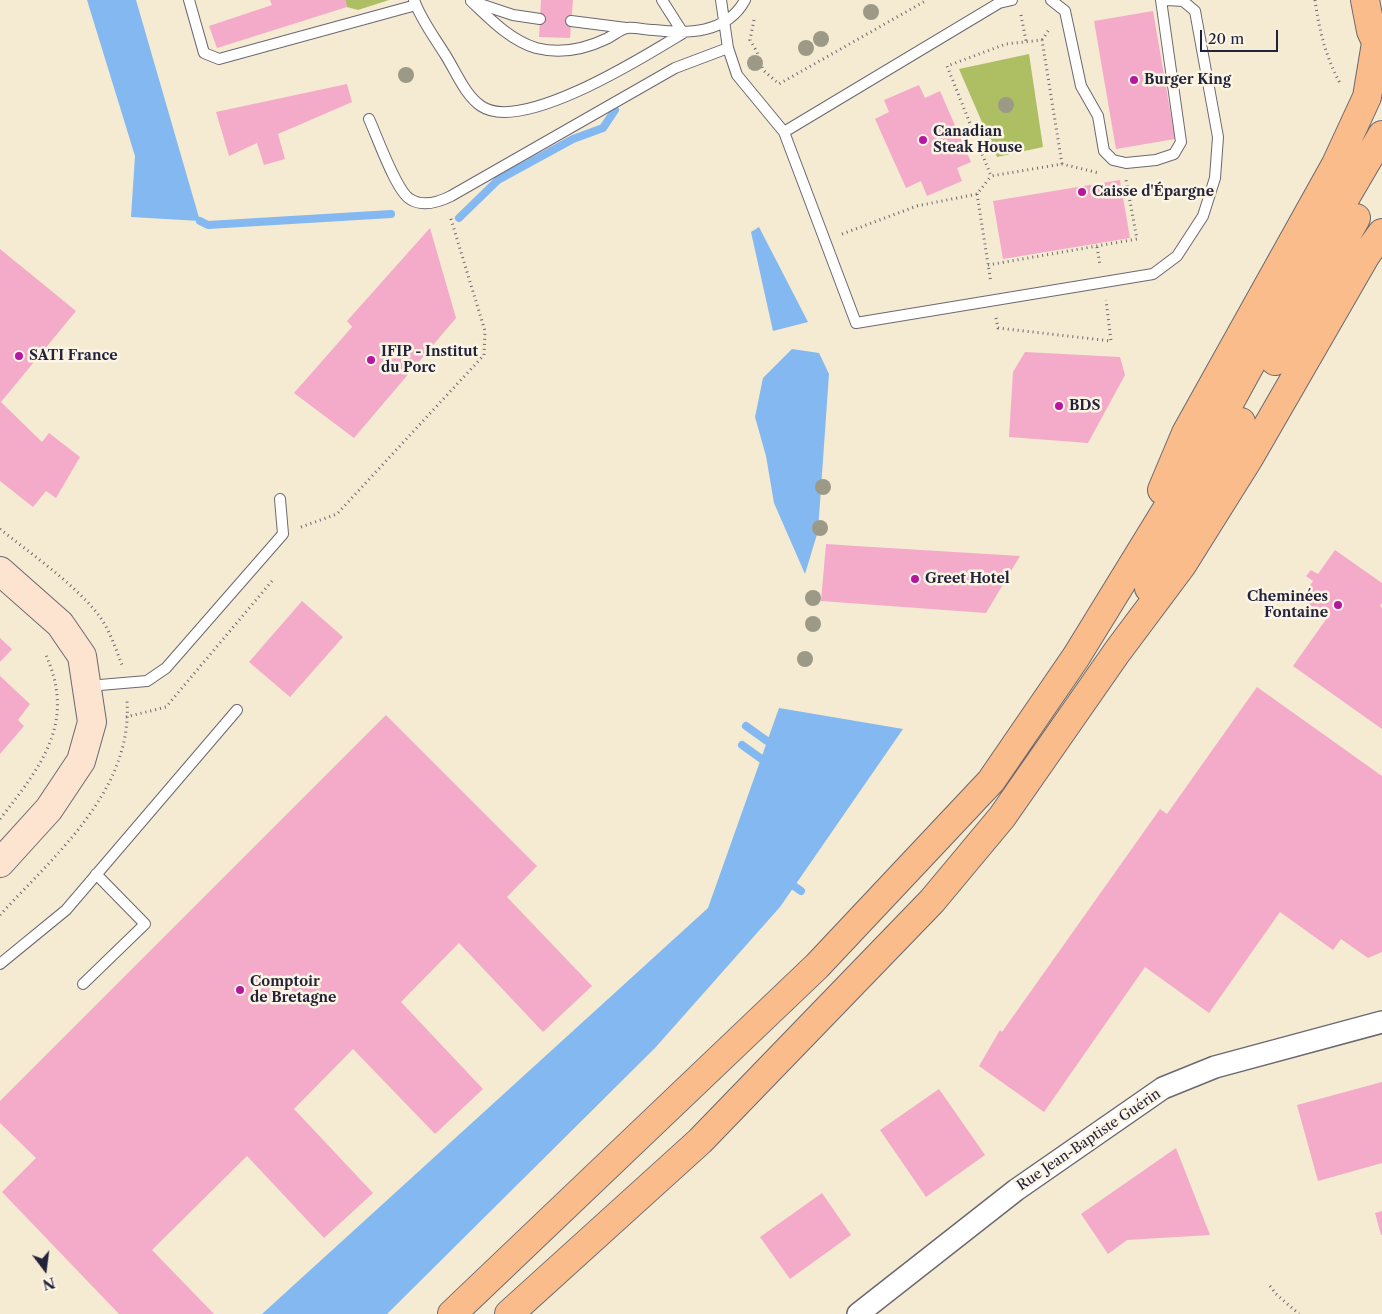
<!DOCTYPE html>
<meta charset="utf-8">
<style>
body{margin:0}
#map{position:relative;width:1382px;height:1314px;overflow:hidden;background:#f5ead2;font-family:"Libre Caslon Text",serif}
canvas{display:block}
.north{position:absolute;left:20px;top:1244px;width:50px;height:50px;-webkit-text-stroke:4px #fcf5e5;paint-order:stroke;rotate:165deg;font-size:14px;font-weight:700;line-height:20px;text-align:center;color:#22223b}
.north::after{content:'';display:block;margin:auto;width:18px;height:22px;background:#22223b;clip-path:polygon(50% 0,100% 100%,50% 72%,0 100%)}
.scale{position:absolute;left:1200px;top:30px;width:78px;height:22px;box-sizing:border-box;border:2px solid #22223b;border-top:0;padding-left:6px;font-size:15px;line-height:18px;white-space:nowrap;color:#22223b;-webkit-text-stroke:4px #fcf5e5;paint-order:stroke}
</style>
<div id="map">
<canvas width="1382" height="1314"></canvas>
<div class="north">N</div>
<div class="scale">20 m</div>
</div>
<script>
const g = document.querySelector('canvas').getContext('2d');
g.lineJoin = 'round';
function paint(path, color) { g.fillStyle = color; g.fill(path, 'evenodd'); }
function trace(path, color, width, dash) { g.strokeStyle = color; g.lineWidth = width; g.lineCap = dash ? 'butt' : 'round'; g.setLineDash(dash || []); g.stroke(path); }
function drawText(font, color, halo, rows, align = 'center') {
  g.font = font + ' "Libre Caslon Text",serif'; g.lineWidth = 5; g.setLineDash([]); g.textBaseline = 'middle'; g.strokeStyle = halo; g.fillStyle = color; for (const [text, x, y, turn = 0] of rows) {
    g.save(); g.translate(x, y); g.rotate((+turn || 0) * Math.PI / 180); g.textAlign = isNaN(turn) ? turn : align; if (halo) g.strokeText(text, 0, 0); g.fillText(text, 0, 0); g.restore();
  }
}
const green = new Path2D(`
 M345 0H389L358 10 347 7Z
 M1029 54 1043 147 997 157 959 69Z`);
const water = new Path2D(`
 M87 0H136L200 221 131 217 135 156Z
 M759 227 808 322 773 331 751 232Z
 M792 349 819 353 829 374 818 531 805 574 774 503 766 456 755 417 763 378Z
 M779 708 903 729 780 907 655 1048 387 1314H262L708 908Z`);
const stream = new Path2D(`
 M459 218 498 180 573 139 603 128 615 110
 M200 221 208 225 391 214
 M746 726 767 741
 M742 745 763 760
 M787 881 801 891`);
const building = new Path2D(`
 M270 0H345L347 7 217 48 209 26 272 5Z
 M541 0H573L570 38 539 37Z
 M1153 11 1175 139 1116 149 1094 21Z
 M347 84 352 102 278 134 285 159 264 165 257 143 229 156 216 112Z
 M919 85 925 98 940 91 971 162 957 168 962 181 927 196 921 181 906 188 875 119 889 112 884 100Z
 M1120 180 1130 238 1003 259 993 201Z
 M430 228 456 318 354 438 294 393 352 327 347 321Z
 M0 249 76 311 1 402 42 442 49 433 80 457 56 498 46 491 33 507 0 481Z
 M1025 352 1120 357 1125 375 1088 443 1009 437 1013 372Z
 M826 544 856 546 1020 556 986 613 821 601Z
 M1335 550 1382 583V603L1380 606 1382 608V729L1293 666 1327 618 1301 599 1313 581 1306 576 1311 570 1318 574Z
 M302 601 343 637 290 697 249 662Z
 M0 638 12 649 0 662Z
 M0 676 30 704 18 720 24 726 0 754Z
 M1257 687 1382 776V952L1368 958 1341 939 1333 950 1280 912 1209 1013 1145 967 1044 1112 979 1066 1000 1030 1002 1032 1160 809 1167 814Z
 M386 715 537 866 507 897 592 986 543 1032 459 943 401 1002 483 1089 435 1134 353 1049 294 1109 373 1193 324 1238 247 1156 152 1250 214 1314H119L2 1192 36 1158 0 1123V1101Z
 M1382 1082V1163L1318 1181 1297 1105Z
 M939 1089 985 1155 926 1197 880 1130Z
 M1176 1148 1210 1235 1127 1240 1108 1254 1081 1214Z
 M822 1193 851 1235 790 1279 760 1237Z
 M1382 1211V1235H1381L1375 1213Z`);
const path = new Path2D(`
 M1315 0C1319 30 1326 58 1341 85
 M1021 15 1026 41
 M754 20 750 40 757 52 763 70 779 84 927 0
 M1042 40 1050 28
 M1062 164 1042 40 1006 44 947 66 991 176 1062 164 1099 173
 M977 194 991 283
 M842 234 917 206 977 194 991 176
 M1097 247 1100 265
 M988 265 1137 239 1126 180
 M996 318 998 328 1111 341 1106 300
 M301 527 337 514 484 355 485 331 450 216
 M0 529C30 553 73 583 97 613 109 628 115 647 122 665
 M126 717 166 707 272 581
 M0 819C42 765 77 722 45 653
 M0 915C55 855 133 790 127 701
 M1270 1286 1276 1294 1299 1314`);
const lane = new Path2D(`
 M189 0 204 53 219 59 416 5
 M414 0C421 20 435 38 446 56 456 72 465 95 481 106 522 134 645 56 683 33
 M662 0 683 33
 M721 0 728 48 737 75 784 132 999 3 1012 0
 M1051 0 1065 11 1081 86 1098 116 1104 151 1113 160 1126 163 1156 160 1174 154 1181 142 1161 0
 M471 1C490 19 510 40 536 48 560 54 585 49 606 39 613 36 620 29 627 28 635 27 645 30 654 30 687 34 727 34 745 0
 M474 2 513 15 540 19
 M571 21 626 28
 M369 119C377 136 396 191 410 199 422 207 439 202 451 196L675 68 728 48
 M784 132 856 323 1153 274 1177 256 1203 216 1215 178 1218 137 1195 11 1183 1 1167 0
 M88 686 147 681 166 668 283 534 280 499
 M0 964 66 910 237 710
 M83 984 145 924 96 874`);
const street = new Path2D(`
 M858 1314 1016 1190 1163 1088 1215 1067 1382 1022`);
const secondary = new Path2D(`
 M0 571 60 624 82 656 92 722 81 761 49 809 0 863`);
const primary = new Path2D(`
 M1365 0 1371 31 1382 55
 M1275 361 1356 218
 M1162 490 1186 433 1336 164 1367 97 1376 43
 M1149 588 1241 422
 M452 1314 817 966 991 781 1076 657 1208 442 1289 294 1382 135
 M509 1314 700 1141 932 901 1002 817 1117 652 1182 565 1249 458 1366 255 1382 233`);
const trees = [
 [871,12],
 [821,39],
 [806,48],
 [755,63],
 [406,75],
 [1006,105],
 [823,487],
 [820,528],
 [813,598],
 [813,624],
 [805,659]
];
const markers = [
 [1134,80,5,"#b5179e"],
 [923,140,5,"#b5179e"],
 [1082,192,5,"#b5179e"],
 [19,356,5,"#b5179e"],
 [371,360,5,"#b5179e"],
 [1059,406,5,"#b5179e"],
 [915,579,5,"#b5179e"],
 [1338,605,5,"#b5179e"],
 [240,990,5,"#b5179e"]
];
const poiNames = [
 ["Burger King",1144,80],
 ["Canadian",933,132],
 ["Steak House",933,148],
 ["Caisse d'Épargne",1092,192],
 ["IFIP - Institut",381,352],
 ["du Porc",381,368],
 ["SATI France",29,356],
 ["BDS",1069,406],
 ["Greet Hotel",925,579],
 ["Cheminées",1328,597,"right"],
 ["Fontaine",1328,613,"right"],
 ["Comptoir",250,982],
 ["de Bretagne",250,998]
];
const streetNames = [
 ["Rue Jean-Baptiste Guérin",1089,1140,-34]
];
paint(green, '#adbf62');
paint(water, '#83b8f1');
trace(stream, '#83b8f1', 8);
paint(building, '#f3abc9');
trace(lane, '#6c6870', 12);
trace(street, '#6c6870', 24);
trace(secondary, '#6c6870', 30);
trace(primary, '#6c6870', 30);
trace(path, '#6c6870', 3, [1, 4]);
trace(lane, '#fff', 10);
trace(street, '#fff', 21);
trace(secondary, '#fde4d0', 28);
trace(primary, '#f9bc8a', 28);
g.fillStyle = '#9c9a87';
for (const [x, y] of trees) { g.beginPath(); g.arc(x, y, 8, 0, 2 * Math.PI); g.fill(); }
for (const [x, y, r, color] of markers) { const dot = new Path2D(); dot.arc(x, y, r, 0, 2 * Math.PI); g.fillStyle = color; g.fill(dot); trace(dot, '#fcf5e5', 2); }
drawText('bold 14px', '#22223b', '#fcf5e5', poiNames, 'left');
drawText('14px', '#22223b', '#fcf5e5', streetNames);
</script>
